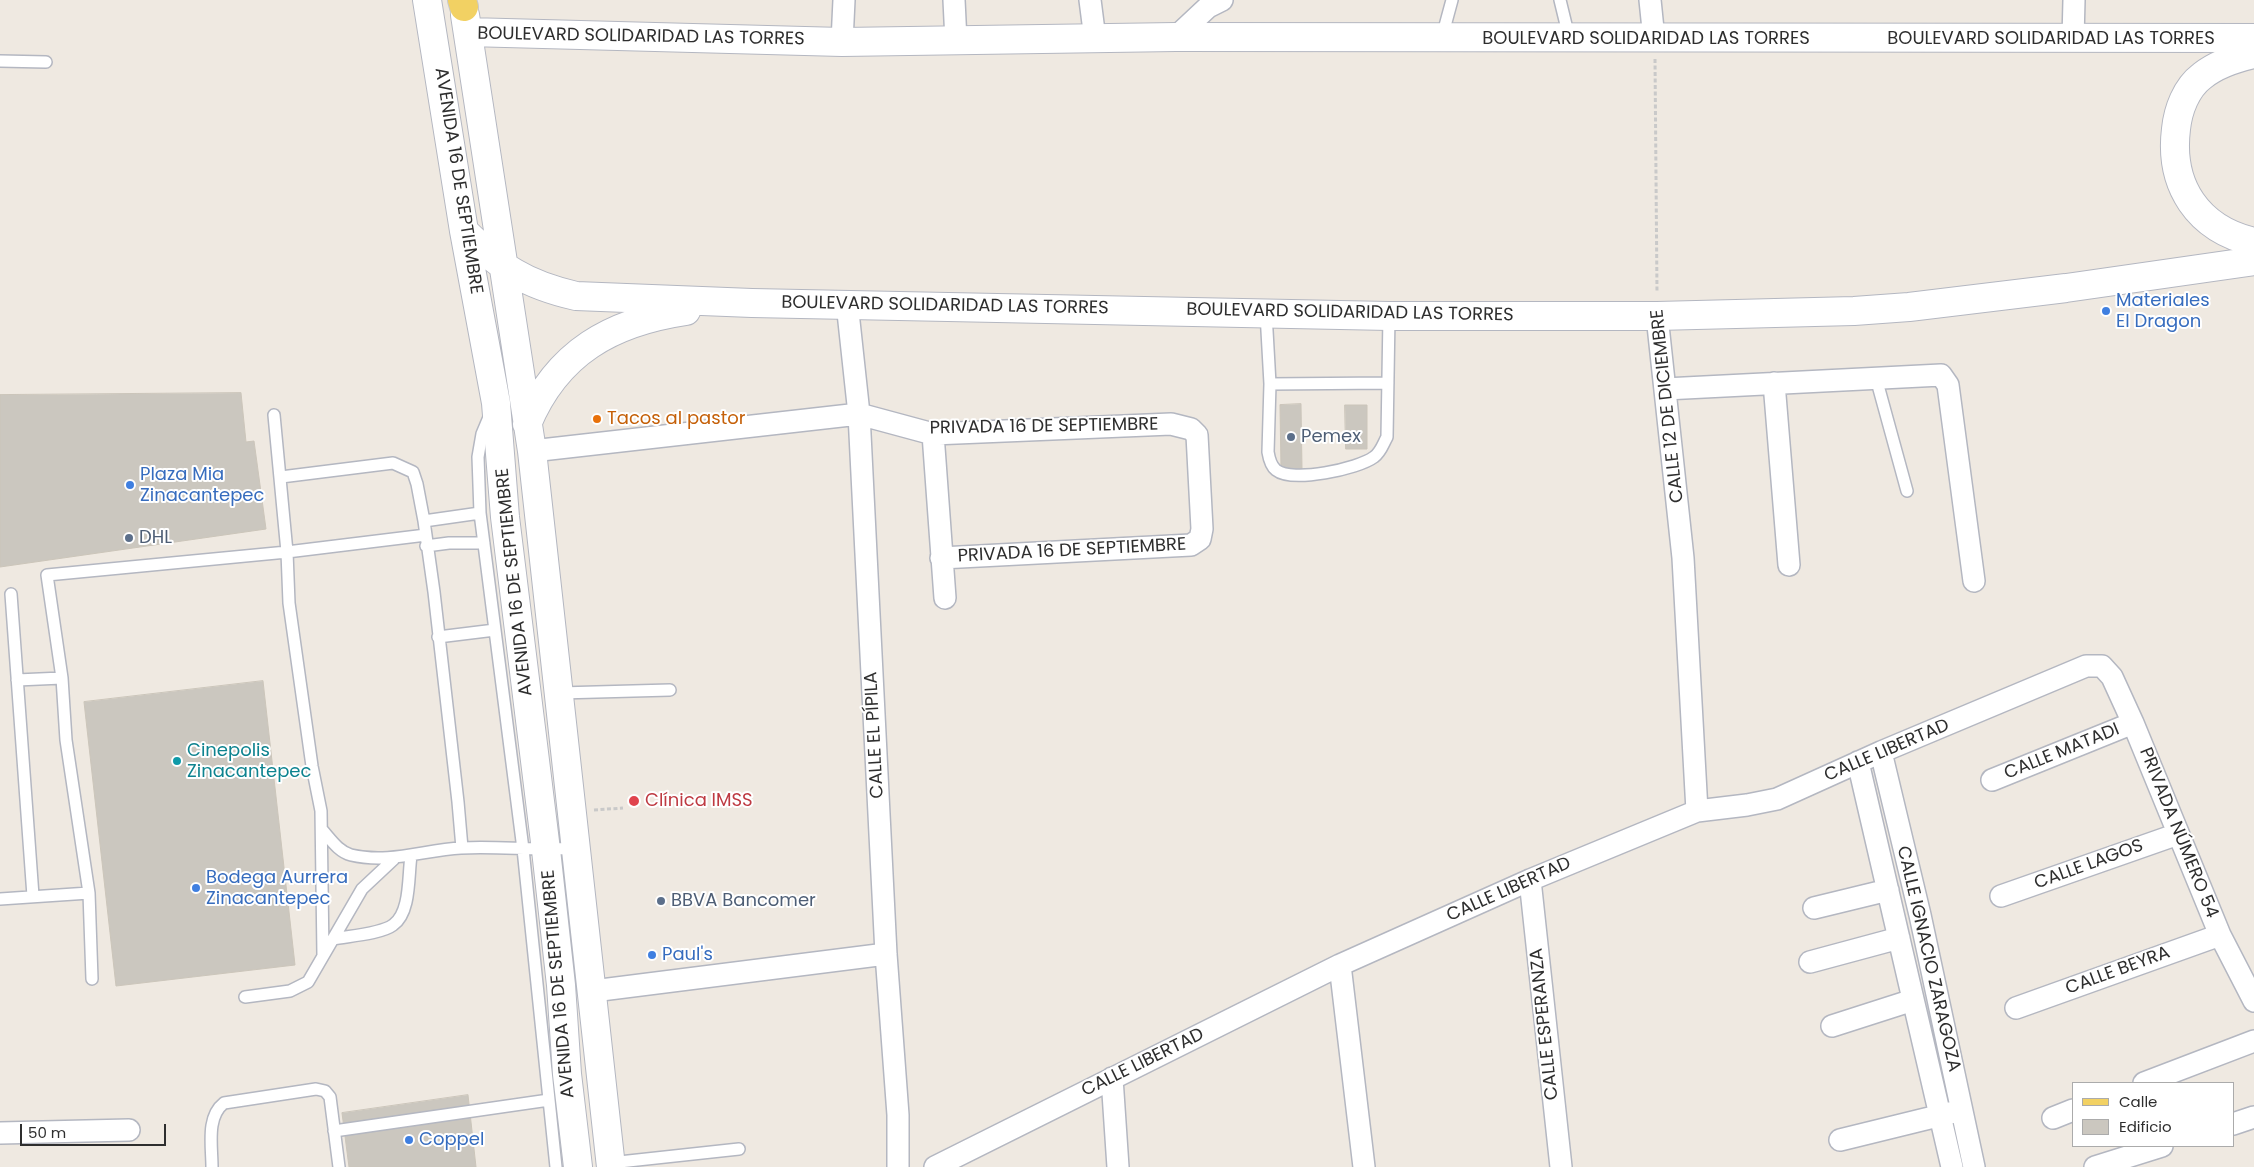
<!DOCTYPE html>
<meta charset="utf-8">
<style>
body{margin:0}
#map{position:relative;width:2254px;height:1167px;overflow:hidden;background:#efe9e1;font-family:Poppins,sans-serif}
canvas{display:block}
.legend{position:absolute;left:2072px;top:1082px;width:162px;height:65px;box-sizing:border-box;background:#fff;border:1px solid #ababab;margin:0;padding:6px 9px;list-style:none;font-size:15px;color:#2e2e2e}
.legend li{display:flex;align-items:center;gap:10px;height:25px}
.legend b{width:25px;border:1px solid #ababab}
.scale{position:absolute;left:20px;top:1124px;width:146px;height:22px;box-sizing:border-box;border:2px solid #2e2e2e;border-top:0;padding-left:6px;font-size:15px;line-height:18px;white-space:nowrap;color:#2e2e2e;-webkit-text-stroke:4px #fff;paint-order:stroke}
</style>
<div id="map">
<canvas width="2254" height="1167"></canvas>
<ul class="legend">
<li><b style="height:6px;background:#f2d163"></b>Calle</li>
<li><b style="height:14px;background:#cbc7bf"></b>Edificio</li>
</ul>
<div class="scale">50 m</div>
</div>
<script>
const g = document.querySelector('canvas').getContext('2d');
g.lineJoin = 'round';
function paint(path, color) { g.fillStyle = color; g.fill(path, 'evenodd'); }
function trace(path, color, width, dash) { g.strokeStyle = color; g.lineWidth = width; g.lineCap = dash ? 'butt' : 'round'; g.setLineDash(dash || []); g.stroke(path); }
function drawText(font, color, halo, rows, align = 'center') {
  g.font = font + ' Poppins,sans-serif'; g.lineWidth = 4; g.setLineDash([]); g.textBaseline = 'middle'; g.strokeStyle = halo; g.fillStyle = color; for (const [text, x, y, turn = 0] of rows) {
    g.save(); g.translate(x, y); g.rotate((+turn || 0) * Math.PI / 180); g.textAlign = isNaN(turn) ? turn : align; if (halo) g.strokeText(text, 0, 0); g.fillText(text, 0, 0); g.restore();
  }
}
const building = new Path2D(`
 M241 393 246 442 254 441 266 529 0 567V395Z
 M1301 404 1302 469H1281L1280 405Z
 M1345 405H1367V449H1346Z
 M263 681 295 965 116 986 84 702Z
 M468 1095 476 1167H349L342 1113Z`);
const path = new Path2D(`
 M1655 59 1657 293
 M594 810 623 808`);
const lane = new Path2D(`
 M1560 0 1569 37
 M1442 37 1452 0
 M0 61 46 62
 M1266 313 1270 384 1268 452C1269 458 1271 466 1276 470 1292 483 1358 469 1374 457 1381 452 1383 444 1387 437L1389 316
 M1876 378 1907 491
 M1270 384 1388 383
 M274 415 287 552 289 603 312 766 321 811 323 956
 M490 415 482 434 478 457 480 513 523 849 556 1167
 M281 477 393 463 413 472 417 484 424 521 434 592 458 802 462 848
 M424 521 480 513
 M426 546 449 543H484
 M11 594 33 896
 M438 637 495 630
 M17 680 62 678
 M560 693 670 690
 M323 831C331 840 339 852 351 855 389 864 424 850 461 848 500 846 538 851 576 848
 M0 899 89 893
 M333 939C348 936 381 934 393 925 411 913 408 875 411 856
 M92 979 89 893 66 740 62 678 47 575 287 552 426 535
 M245 997 290 991 308 982 362 889 394 859
 M334 1131 549 1100
 M610 1163 739 1149
 M212 1167C212 1146 206 1117 224 1103L316 1089 325 1091 330 1097 339 1167`);
const street = new Path2D(`
 M954 0 956 41
 M1090 0 1095 39
 M1650 0 1654 39
 M1176 37 1208 7 1222 0
 M2073 39 2074 0
 M842 42 844 0
 M847 303 859 414 886 954 898 1115V1167
 M1657 316 1683 558 1697 811
 M1774 383 1789 565
 M1665 389 1941 375 1948 385 1974 581
 M933 434 945 598
 M532 451 859 414 933 434 1171 424 1191 429 1197 435 1202 529 1200 539 1191 545 941 558
 M1881 752 1920 915 1974 1167
 M1858 762 1952 1167
 M1992 780 2133 723
 M1530 880 1561 1167
 M2001 896 2178 834
 M1814 908 1888 890
 M1810 962 1899 938
 M1340 965 1364 1167
 M593 991 886 954
 M2016 1008 2220 935
 M1832 1026 1913 1000
 M1112 1078 1118 1167
 M2144 1083 2254 1041
 M2053 1118 2073 1110
 M2233 1124 2254 1117
 M0 1133 129 1130
 M1840 1140 1954 1112
 M935 1167 1340 965 1530 880 1697 811 1747 805 1777 799 1881 752 2086 666H2102L2112 677 2133 723 2220 935 2254 1001
 M2095 1167 2162 1146`);
const secondary = new Path2D(`
 M427 0 464 231 496 403 505 517 546 850 561 985 567 1074 578 1167
 M465 15 532 451 611 1167
 M468 32 842 42 1176 37 2254 38
 M2254 54C2236 58 2217 64 2202 76 2186 88 2178 110 2176 129 2169 186 2198 229 2254 242
 M464 231C501 268 524 284 576 296L752 303 1389 316H1657L1854 311 1909 307 2066 288 2254 261
 M527 424C557 352 612 322 686 311`);
const primary = new Path2D(`
 M462 0 464 7`);
const markers = [
 [2106,311,5,"#3f7fe0"],
 [597,419,5,"#e8710a"],
 [1291,437,5,"#5c6f8a"],
 [130,485,5,"#3f7fe0"],
 [129,538,5,"#5c6f8a"],
 [177,761,5,"#0f9aa8"],
 [634,801,6,"#e0444e"],
 [196,888,5,"#3f7fe0"],
 [661,901,5,"#5c6f8a"],
 [652,955,5,"#3f7fe0"],
 [409,1140,5,"#3f7fe0"]
];
const streetNames = [
 ["BOULEVARD SOLIDARIDAD LAS TORRES",641,37,1],
 ["BOULEVARD SOLIDARIDAD LAS TORRES",1646,39],
 ["BOULEVARD SOLIDARIDAD LAS TORRES",2051,39],
 ["AVENIDA 16 DE SEPTIEMBRE",458,181,81],
 ["BOULEVARD SOLIDARIDAD LAS TORRES",945,306,1],
 ["BOULEVARD SOLIDARIDAD LAS TORRES",1350,313,1],
 ["CALLE 12 DE DICIEMBRE",1668,406,-96],
 ["PRIVADA 16 DE SEPTIEMBRE",1044,427,-1],
 ["PRIVADA 16 DE SEPTIEMBRE",1072,551,-3],
 ["AVENIDA 16 DE SEPTIEMBRE",515,582,-96],
 ["CALLE EL PÍPILA",875,735,-93],
 ["CALLE LIBERTAD",1887,751,-23],
 ["CALLE MATADI",2062,752,-22],
 ["PRIVADA NÚMERO 54",2178,833,68],
 ["CALLE LAGOS",2089,865,-20],
 ["CALLE LIBERTAD",1509,890,-24],
 ["CALLE IGNACIO ZARAGOZA",1928,959,77],
 ["CALLE BEYRA",2118,971,-20],
 ["AVENIDA 16 DE SEPTIEMBRE",559,984,-95],
 ["CALLE ESPERANZA",1545,1024,-96],
 ["CALLE LIBERTAD",1143,1063,-26]
];
const shopNames = [
 ["Materiales",2116,301],
 ["El Dragon",2116,322],
 ["Plaza Mia",140,475],
 ["Zinacantepec",140,496],
 ["Bodega Aurrera",206,878],
 ["Zinacantepec",206,899],
 ["Paul's",662,955],
 ["Coppel",419,1140]
];
const foodNames = [
 ["Tacos al pastor",607,419]
];
const serviceNames = [
 ["Pemex",1301,437],
 ["DHL",139,538],
 ["BBVA Bancomer",671,901]
];
const cultureNames = [
 ["Cinepolis",187,751],
 ["Zinacantepec",187,772]
];
const healthNames = [
 ["Clínica IMSS",645,801]
];
paint(building, '#cbc7bf');
trace(building, '#cbc5ba', 1);
trace(lane, '#b4b7c1', 14);
trace(street, '#b4b7c1', 24);
trace(secondary, '#b4b7c1', 30);
trace(primary, '#c9c9c9', 30);
trace(path, '#c9c9c9', 3, [4, 2.5]);
trace(lane, '#fff', 11);
trace(street, '#fff', 21);
trace(secondary, '#fff', 28);
trace(primary, '#f2d163', 28);
for (const [x, y, r, color] of markers) { const dot = new Path2D(); dot.arc(x, y, r, 0, 2 * Math.PI); g.fillStyle = color; g.fill(dot); trace(dot, '#fff', 2); }
drawText('18px', '#2e2e2e', '#fff', streetNames);
drawText('18px', '#366cbe', '#fff', shopNames, 'left');
drawText('18px', '#c56008', '#fff', foodNames, 'left');
drawText('18px', '#4e5e75', '#fff', serviceNames, 'left');
drawText('18px', '#0d838f', '#fff', cultureNames, 'left');
drawText('18px', '#be3a42', '#fff', healthNames, 'left');
</script>
